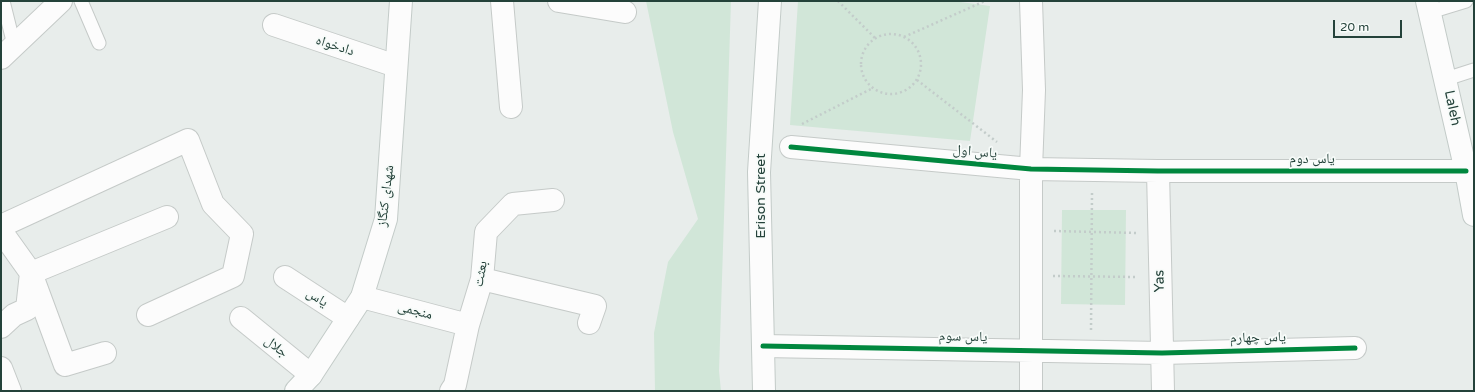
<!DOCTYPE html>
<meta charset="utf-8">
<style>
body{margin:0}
#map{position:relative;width:1475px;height:392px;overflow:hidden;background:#e8edeb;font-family:"Varela Round",sans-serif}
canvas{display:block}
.frame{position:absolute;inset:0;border:2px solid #24423a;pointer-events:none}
.scale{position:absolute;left:1333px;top:20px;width:69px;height:18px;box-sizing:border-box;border:2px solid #24423a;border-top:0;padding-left:5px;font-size:12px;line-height:14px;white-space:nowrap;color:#24423a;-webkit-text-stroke:3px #f7fbf9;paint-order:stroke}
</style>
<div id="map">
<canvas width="1475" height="392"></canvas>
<div class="frame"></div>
<div class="scale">20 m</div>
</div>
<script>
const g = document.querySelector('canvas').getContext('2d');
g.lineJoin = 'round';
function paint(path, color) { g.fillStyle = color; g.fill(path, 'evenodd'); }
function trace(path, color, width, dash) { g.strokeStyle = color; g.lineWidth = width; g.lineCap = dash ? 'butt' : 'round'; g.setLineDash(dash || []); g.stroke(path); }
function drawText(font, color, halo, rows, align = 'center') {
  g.font = font + ' "Varela Round","Noto Naskh Arabic",sans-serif'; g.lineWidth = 3.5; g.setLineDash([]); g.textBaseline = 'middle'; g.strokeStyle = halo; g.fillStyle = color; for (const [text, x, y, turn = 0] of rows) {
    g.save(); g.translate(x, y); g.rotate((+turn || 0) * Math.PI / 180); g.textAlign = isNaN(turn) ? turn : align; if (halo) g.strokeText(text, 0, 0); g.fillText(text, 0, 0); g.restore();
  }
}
const green = new Path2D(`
 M646 1H731L719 371 721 391H655L654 333 668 262 698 219 673 132Z
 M798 1H953L990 6 970 141 790 125Z
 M1062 210H1126L1125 305 1061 304Z`);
const path = new Path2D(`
 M838 1 875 38
 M861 64a30 30 0 1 1 60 0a30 30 0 1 1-60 0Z
 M904 37 985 1
 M917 80 997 142
 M802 124 873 88
 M1054 231 1137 233
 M1053 276 1138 277
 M1091 330 1092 193`);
const lane = new Path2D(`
 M3 1 14 45
 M81 1 99 43
 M1430 12 1466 1
 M1446 79 1474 70`);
const street = new Path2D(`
 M502 1 511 107
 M559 1 625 12
 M1031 1 1034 90 1031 169V391
 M274 25 396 66
 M1 58 61 1
 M791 147 1031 169 1158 171H1466
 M1158 171 1163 391
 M1 226 188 140 213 204 242 234 233 276 148 315
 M1 231 31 273 27 309 14 315 1 327
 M285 277 348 318
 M482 279 595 306 589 323
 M362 297 468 325
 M241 318 311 375
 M763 346 1162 353 1355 348
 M105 353 65 365 31 273 167 217
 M1 368 10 391
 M451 391 455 385 468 325 482 279 486 232 513 204 553 200`);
const secondary = new Path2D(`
 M1427 1 1466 171 1474 215
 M296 391 311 375 362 297 386 219 401 1
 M764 391 759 172 770 1`);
const cycleway = new Path2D(`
 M791 147 1031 169 1158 171H1466
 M763 346 1162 353 1355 348`);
const streetNames = [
 ["دادخواه",335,46,18],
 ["Laleh",1452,108,78],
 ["یاس اول",975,152,5],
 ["یاس دوم",1312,159],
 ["شهدای کنگاز",386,196,-83],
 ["Erison Street",761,196,-90],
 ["بعثت",481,274,-80],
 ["Yas",1160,281,-91],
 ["یاس",317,298,33],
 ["منجمی",415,311,15],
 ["یاس سوم",963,337,1],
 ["یاس چهارم",1258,338,-1],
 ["جلال",276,347,39]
];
paint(green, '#d1e6d8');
trace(lane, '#c5cac8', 15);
trace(street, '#c5cac8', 24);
trace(secondary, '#c3cbc8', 24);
trace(path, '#c3ccca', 2.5, [2, 3]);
trace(lane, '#fcfcfc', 13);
trace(street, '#fcfcfc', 22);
trace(secondary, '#fcfcfc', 22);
trace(cycleway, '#00873e', 5);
drawText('14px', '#24423a', '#f7fbf9', streetNames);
</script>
